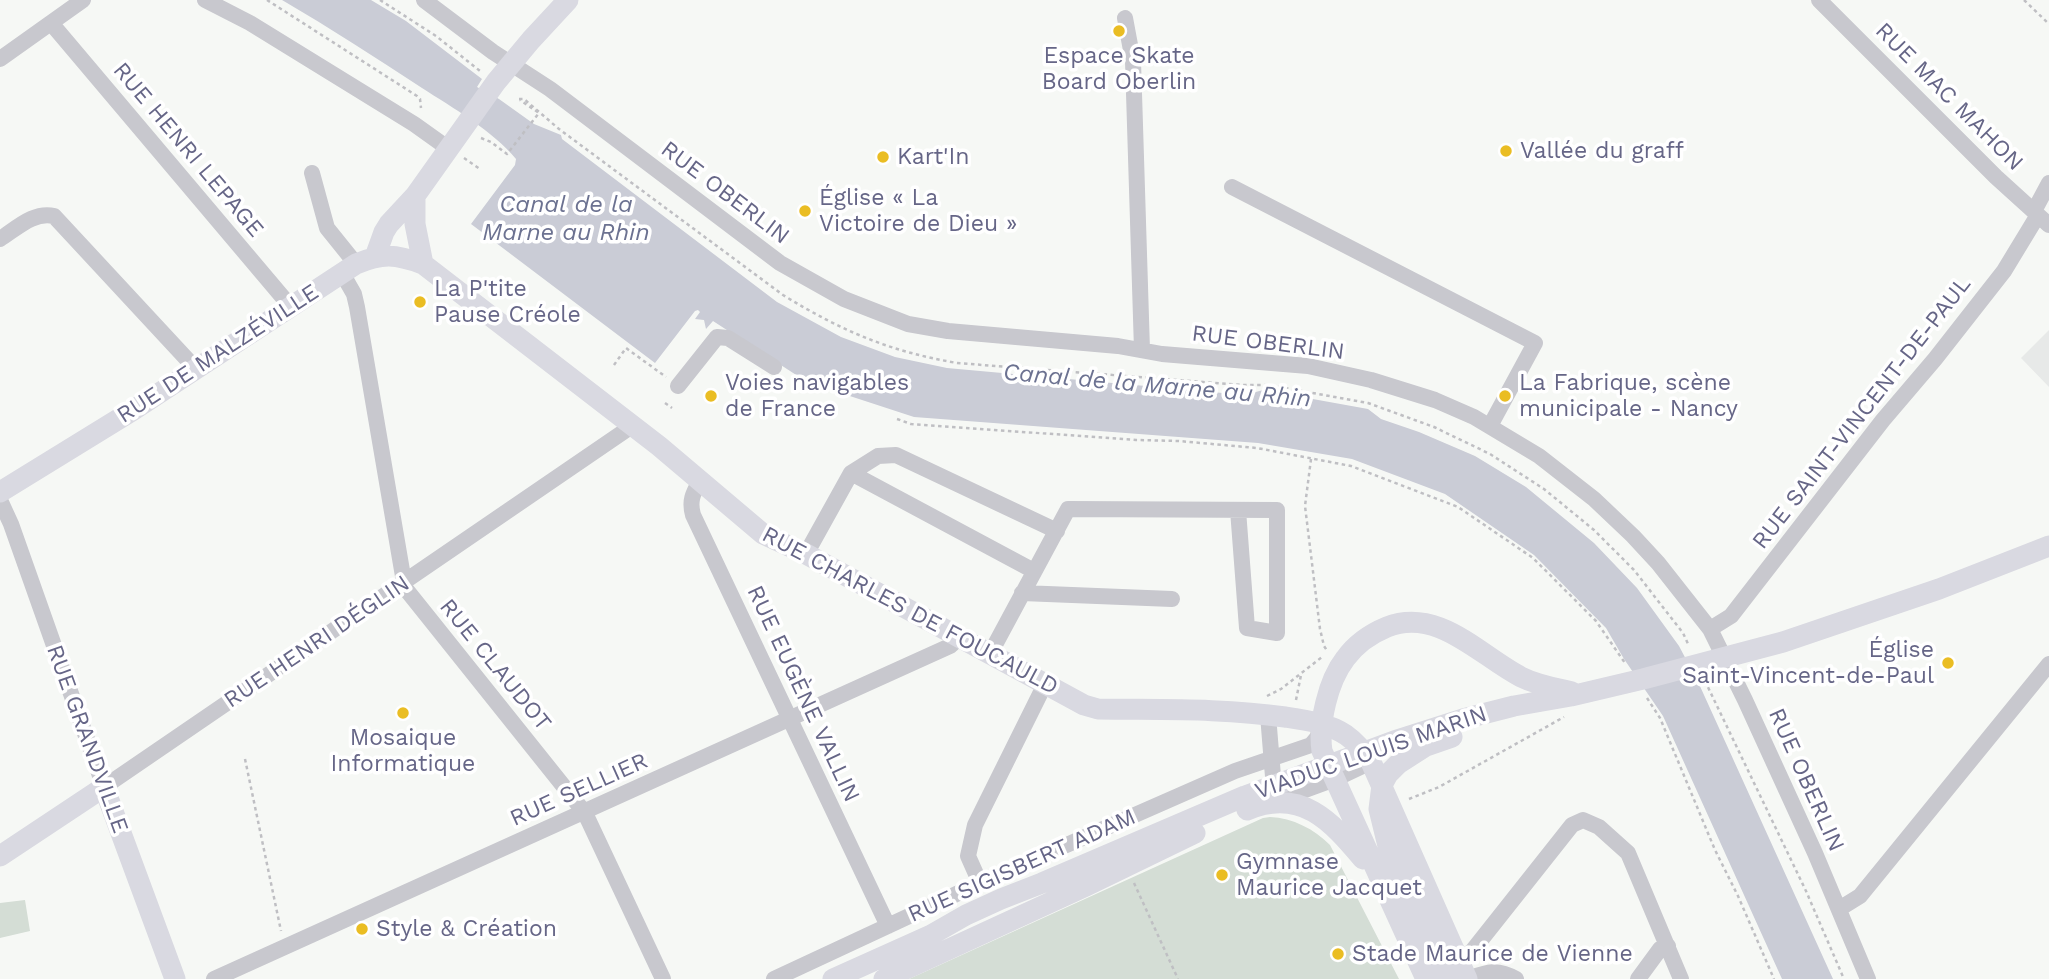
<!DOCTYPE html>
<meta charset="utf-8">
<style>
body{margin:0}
canvas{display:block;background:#f6f8f5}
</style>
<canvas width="2049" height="979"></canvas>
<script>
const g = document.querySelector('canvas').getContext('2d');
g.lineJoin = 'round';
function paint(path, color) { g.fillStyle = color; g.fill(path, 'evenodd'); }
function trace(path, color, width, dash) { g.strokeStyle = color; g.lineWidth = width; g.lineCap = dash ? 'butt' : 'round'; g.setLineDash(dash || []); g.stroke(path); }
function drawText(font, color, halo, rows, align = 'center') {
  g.font = font + ' "Work Sans",sans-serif'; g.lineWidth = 7; g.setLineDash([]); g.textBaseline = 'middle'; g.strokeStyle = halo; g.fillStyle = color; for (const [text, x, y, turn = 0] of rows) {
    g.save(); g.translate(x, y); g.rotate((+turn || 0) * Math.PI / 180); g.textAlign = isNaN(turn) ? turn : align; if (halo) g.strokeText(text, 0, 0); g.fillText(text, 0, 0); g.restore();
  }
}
const built = new Path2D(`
 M2049 330V387L2021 358Z`);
const green = new Path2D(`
 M1270 817C1293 818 1314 829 1330 845L1399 979H909L1263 818Z
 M25 900 30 931 0 938V903Z`);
const water = new Path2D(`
 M282 0H371L406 21 482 79 477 87 499 99 534 124 561 135 562 139 777 302 841 337 895 357 947 368 1245 395 1263 390 1368 409 1381 419 1419 432 1475 456 1526 487 1594 543 1637 588 1679 646 1699 684 1833 979H1782L1663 716 1624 659 1606 628 1534 555 1445 494 1352 459 1258 443 914 417 807 382 713 321 706 329 704 320 695 319 700 312 698 310 695 311 655 363 471 224 515 165 516 159C493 131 453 108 422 88 376 58 330 28 282 0Z`);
const path = new Path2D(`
 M267 0 417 96 420 99 421 108
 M380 0 436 36 480 71
 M2024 0 2049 24
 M519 99H524L559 129 783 295C842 331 888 351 957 363L1242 385H1269L1368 403 1434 427 1490 454 1544 489 1594 530 1634 570 1683 633 1689 646
 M481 138 491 142 507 154 539 113 520 100
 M464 158 480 169
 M614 365 626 348 666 377
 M665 403 672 408
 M897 419 911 424 1136 440 1179 441 1257 448 1351 466 1458 507 1533 558 1596 621 1625 663
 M1311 459 1305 506 1320 629 1324 646 1328 652
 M1705 681 1806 891 1844 979
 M1267 696 1281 689 1322 657
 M1647 698 1660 718 1715 850 1738 896 1774 979
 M1296 700 1301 675
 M245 759 281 931
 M1409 799 1439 787 1564 717
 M1134 883 1178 979`);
const minor = new Path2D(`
 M205 0 250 23 414 124 449 149
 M424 0 493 52 550 89 780 263 844 299 908 324 948 331 1118 346 1162 354 1308 366 1371 380 1435 400 1474 417 1539 456 1594 499 1633 536 1658 563 1710 629 1745 700 1815 853 1868 979
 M1819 0 1996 177 2049 225
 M1125 18 1133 61 1142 350
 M51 23 291 307
 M0 59 83 0
 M312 173 327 228 356 264
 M1232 187 1535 343 1490 426
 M2034 211 2049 183
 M0 239C16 229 34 211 54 216L196 369
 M342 273 354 294 357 307 405 588 585 813 663 979
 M678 386 717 337 728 338 774 367
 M851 473 1034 571
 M700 481C693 493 689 501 693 515L888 926
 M0 500 11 524 104 787 632 426
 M806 554 851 473 878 456 896 455 1057 531
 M1022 593 1172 599
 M1710 629 1731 616 1883 420 1935 359 2004 271 2038 215
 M990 654 1068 509 1277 510V633L1247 628 1238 510
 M1268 715 1275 801 1335 779 1371 762
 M980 883 968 856 975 825 1045 684
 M1839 909 1860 896 2049 664
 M1459 962 1473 950 1572 825 1583 820 1599 827 1628 853 1681 979
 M214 979 950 646 960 637
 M774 979 980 883 1235 771 1311 745 1317 738 1321 727
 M1467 979C1487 972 1497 968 1516 979
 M1638 979 1660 949 1668 946`);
const major = new Path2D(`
 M415 196V224L423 264
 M375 257 384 232 389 224 415 196 496 82 531 40 568 0
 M0 492 135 409 356 264C383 253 395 254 423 264L659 446 763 534 806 554 1084 705 1098 709C1160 710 1223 708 1285 717 1305 720 1328 723 1346 735 1356 742 1364 752 1371 762L1467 979
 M1247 810C1301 787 1331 821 1363 859
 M0 856 104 787 175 979
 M833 979 931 935 966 915 1001 899 1042 883 1245 796 1394 741 1463 719 1514 706 1571 696 1643 679 1783 642 1939 589 2049 546
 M884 979 1086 886 1195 833
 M1426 979 1322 751C1318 724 1328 681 1345 659 1355 645 1370 634 1387 627 1438 607 1479 655 1521 677 1537 685 1555 688 1572 692
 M1447 979 1389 850 1379 809 1382 785 1388 774 1398 764 1426 746 1452 737`);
const markers = [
 [1119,31,7,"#eabd23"],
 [1506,151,7,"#eabd23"],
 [883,157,7,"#eabd23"],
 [805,211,7,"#eabd23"],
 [420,302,7,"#eabd23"],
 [711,396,7,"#eabd23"],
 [1505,396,7,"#eabd23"],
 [1948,663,7,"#eabd23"],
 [403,713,7,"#eabd23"],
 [1222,875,7,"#eabd23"],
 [362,929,7,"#eabd23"],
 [1338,954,7,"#eabd23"]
];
const poiNames = [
 ["Espace Skate",1119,56,"center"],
 ["Board Oberlin",1119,82,"center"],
 ["Vallée du graff",1520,151],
 ["Kart'In",897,157],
 ["Église « La",819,198],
 ["Victoire de Dieu »",819,224],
 ["La P'tite",434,289],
 ["Pause Créole",434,315],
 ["Voies navigables",725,383],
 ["de France",725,409],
 ["La Fabrique, scène",1519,383],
 ["municipale - Nancy",1519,409],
 ["Église",1934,650,"right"],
 ["Saint-Vincent-de-Paul",1934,676,"right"],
 ["Mosaique",403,738,"center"],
 ["Informatique",403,764,"center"],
 ["Gymnase",1236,862],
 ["Maurice Jacquet",1236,888],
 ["Style & Création",376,929],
 ["Stade Maurice de Vienne",1352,954]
];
const streetNames = [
 ["RUE MAC MAHON",1949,97,45],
 ["RUE HENRI LEPAGE",188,150,50],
 ["RUE OBERLIN",725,193,37],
 ["RUE OBERLIN",1268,343,7],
 ["RUE DE MALZÉVILLE",218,354,-33],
 ["RUE SAINT-VINCENT-DE-PAUL",1862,413,-52],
 ["RUE CHARLES DE FOUCAULD",910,611,28],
 ["RUE HENRI DÉGLIN",317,642,-34],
 ["RUE CLAUDOT",495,665,51],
 ["RUE EUGÈNE VALLIN",803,694,65],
 ["RUE GRANDVILLE",87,739,70],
 ["VIADUC LOUIS MARIN",1371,753,-19],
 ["RUE OBERLIN",1806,780,66],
 ["RUE SELLIER",579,790,-24],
 ["RUE SIGISBERT ADAM",1022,866,-24]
];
const waterNames = [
 ["Canal de la",566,205],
 ["Marne au Rhin",566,233],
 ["Canal de la Marne au Rhin",1157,386,5]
];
paint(built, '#e7e9e8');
paint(green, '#d4ddd5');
paint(water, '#caccd6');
trace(path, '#bfbfc3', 2.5, [3.5, 3.5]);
trace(minor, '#c8c8ce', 16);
trace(major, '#d9d9e1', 21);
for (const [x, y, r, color] of markers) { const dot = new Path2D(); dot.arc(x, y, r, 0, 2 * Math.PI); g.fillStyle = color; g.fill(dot); trace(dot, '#fff', 2.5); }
drawText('23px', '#666687', '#fff', poiNames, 'left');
drawText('23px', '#666687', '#fff', streetNames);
drawText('italic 24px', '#6c7291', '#fff', waterNames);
</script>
